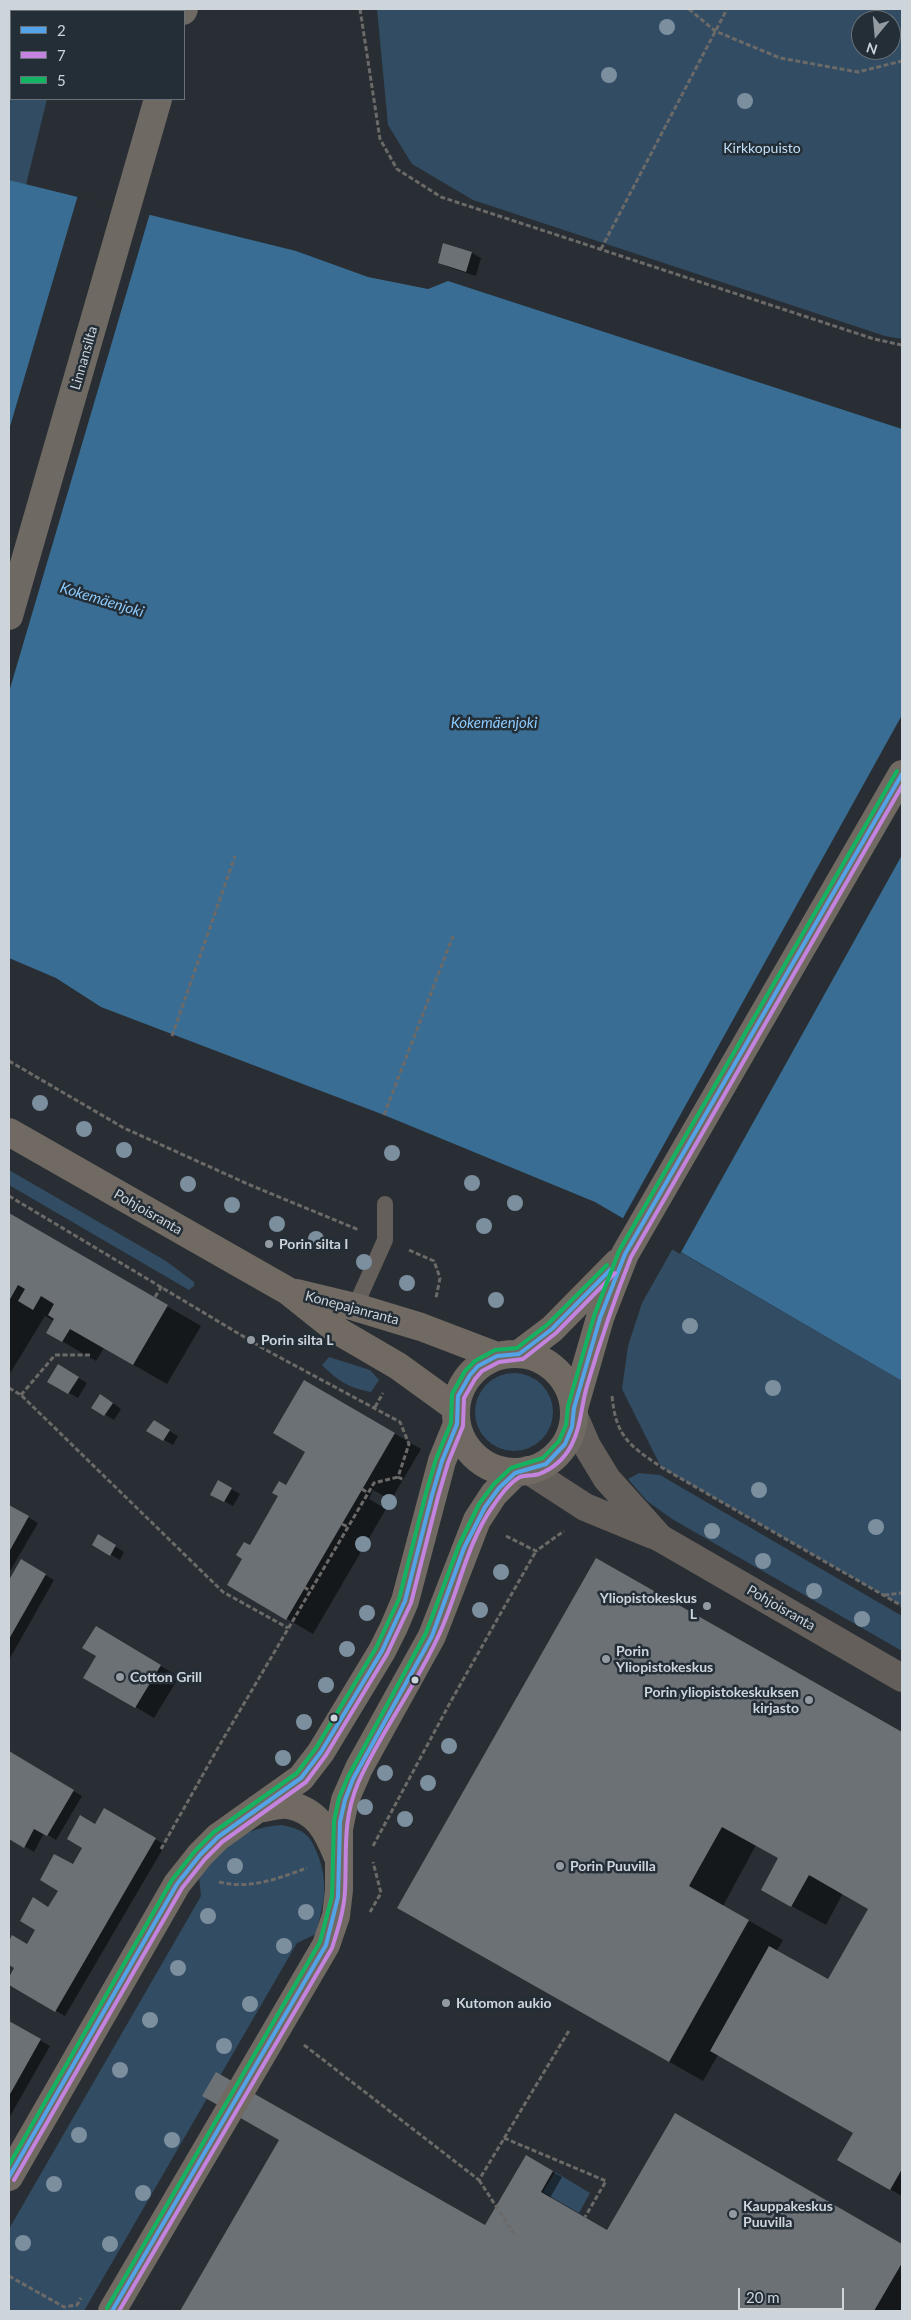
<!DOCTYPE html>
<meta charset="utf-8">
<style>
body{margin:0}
#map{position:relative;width:911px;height:2320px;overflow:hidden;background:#282e33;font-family:Lato,sans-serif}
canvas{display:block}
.frame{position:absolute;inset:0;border:10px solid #ced5da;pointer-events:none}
.legend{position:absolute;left:10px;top:10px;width:175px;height:90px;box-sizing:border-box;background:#242e37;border:1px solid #687178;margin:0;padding:6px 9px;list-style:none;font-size:15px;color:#ced5da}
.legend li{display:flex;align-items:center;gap:10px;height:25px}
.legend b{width:25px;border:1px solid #687178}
.north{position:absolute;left:851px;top:10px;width:50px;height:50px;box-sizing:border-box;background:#242e37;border:1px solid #687178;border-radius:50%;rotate:197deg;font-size:14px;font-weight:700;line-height:20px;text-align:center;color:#ced5da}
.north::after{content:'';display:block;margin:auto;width:18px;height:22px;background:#949ba0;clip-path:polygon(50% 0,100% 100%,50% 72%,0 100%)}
.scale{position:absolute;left:738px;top:2288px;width:106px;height:22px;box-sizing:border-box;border:2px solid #ced5da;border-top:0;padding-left:6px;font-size:15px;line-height:18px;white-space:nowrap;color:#ced5da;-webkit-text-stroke:4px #242e37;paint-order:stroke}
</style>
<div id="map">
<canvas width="911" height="2320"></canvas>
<div class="frame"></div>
<ul class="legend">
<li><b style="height:6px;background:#53a3e8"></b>2</li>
<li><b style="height:6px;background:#c483df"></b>7</li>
<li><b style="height:6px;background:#13b361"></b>5</li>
</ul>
<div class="north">N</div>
<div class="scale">20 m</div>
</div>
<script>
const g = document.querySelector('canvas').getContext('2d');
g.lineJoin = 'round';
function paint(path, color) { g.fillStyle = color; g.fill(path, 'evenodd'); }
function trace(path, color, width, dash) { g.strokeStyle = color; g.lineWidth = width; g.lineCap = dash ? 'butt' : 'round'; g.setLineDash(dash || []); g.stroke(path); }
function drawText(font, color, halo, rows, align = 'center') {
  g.font = font + ' Lato,sans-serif'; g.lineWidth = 5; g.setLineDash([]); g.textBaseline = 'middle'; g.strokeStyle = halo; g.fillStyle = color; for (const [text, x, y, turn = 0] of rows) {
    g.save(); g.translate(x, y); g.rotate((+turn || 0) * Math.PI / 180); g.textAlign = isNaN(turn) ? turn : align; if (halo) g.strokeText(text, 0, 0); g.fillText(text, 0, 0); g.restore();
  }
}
const green = new Path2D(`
 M9 9H70L69 11H11V99H47L26 185 9 180Z
 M377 9H902V339L885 336 473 200 412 164 388 125ZM861 20H891V50H861Z
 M9 1170 166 1261 194 1282V1286L189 1290 9 1185Z
 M673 1248 902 1381V1606L661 1467 622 1389 628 1346 642 1303Z
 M329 1357 370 1370 379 1380 371 1392C349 1388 338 1381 322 1365Z
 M475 1412a39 39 0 1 1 78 0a39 39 0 1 1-78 0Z
 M639 1473 660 1475 902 1616V1651L672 1519 647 1501 628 1479Z
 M282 1825C306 1830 311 1836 319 1858 329 1888 323 1904 316 1934L297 1943 84 2311H9V2229L201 1896 199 1877C224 1845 240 1828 282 1825Z
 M555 2172 590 2193 579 2213 543 2192Z`);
const water = new Path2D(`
 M9 180 296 251 368 277 428 289 448 281 902 429V1381L595 1202 384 1115 101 1007 56 978 9 958Z`);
const pier = new Path2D(`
 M78 195 150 213 9 692V430Z
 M902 715V855L680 1254 622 1220Z`);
const shadow = new Path2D(`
 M472 253 481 258 476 276 448 267 439 262Z
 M9 1214 201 1326 167 1384 104 1348 96 1361 48 1333 54 1321 45 1316 9 1375Z
 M59 1366 87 1383 78 1398 49 1381Z
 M304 1381 421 1449 391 1500 373 1490 369 1499 386 1509 313 1634 229 1585 307 1452Z
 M110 1401 121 1409 114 1420 93 1407Z
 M154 1422 178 1436 173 1445 148 1431Z
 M219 1482 240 1494 233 1506 212 1494Z
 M9 1506 38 1523 10 1571 9 1570Z
 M98 1536 124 1552 120 1560 93 1544Z
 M596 1560 902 1734V2196L839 2160 854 2132 718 2055 703 2081 432 1927ZM756 1845 779 1858 763 1890 797 1909 826 1925 843 1893 870 1909 828 1981 776 1952 783 1940 723 1906Z
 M21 1561 54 1580 9 1660V1583Z
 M115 1639 179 1677 154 1718 85 1677Z
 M9 1753 82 1796 56 1840 44 1833 34 1852 9 1837V1820L12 1815 9 1813Z
 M105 1810 165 1845 65 2016 9 1984 16 1968 9 1963V1944L13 1937 28 1946Z
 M9 2022 50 2046 9 2118Z
 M675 2114 902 2246V2311H182L281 2140 486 2227 526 2157 562 2177 550 2198 607 2231Z`);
const building = new Path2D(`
 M443 243 472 252 466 272 438 263Z
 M9 1213 168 1305 133 1365 70 1329 62 1342 46 1333 54 1319 48 1315 54 1304 41 1296 33 1310 18 1301 25 1289 18 1285 9 1301Z
 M58 1364 79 1377 68 1394 47 1382Z
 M304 1380 395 1433 286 1620 227 1585 242 1559 236 1555 244 1542 250 1545 278 1496 272 1493 279 1481 286 1485 305 1452 273 1433Z
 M100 1394 113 1403 104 1416 91 1408Z
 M154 1420 170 1430 163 1441 146 1431Z
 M218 1480 232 1488 224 1502 210 1495Z
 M9 1505 29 1516 9 1552Z
 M98 1534 116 1545 110 1556 92 1545Z
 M596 1558 902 1732V2169L890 2190 837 2160 853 2133 710 2051 769 1946 828 1979 868 1909 809 1875 791 1907 761 1890 778 1858 722 1827 689 1886 749 1920 669 2062 397 1908Z
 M21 1559 46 1574 9 1639V1580Z
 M96 1626 161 1665 135 1708 83 1678 96 1656 82 1648Z
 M9 1751 74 1790 47 1836 34 1829 24 1848 9 1839Z
 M104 1808 156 1838 55 2012 9 1985V1977L14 1968 9 1965V1941L12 1935 27 1944 35 1930 20 1921 33 1897 48 1907 58 1891 40 1880 54 1854 73 1864 82 1848 67 1839 80 1815 95 1824Z
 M9 2021 41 2039 9 2096Z
 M216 2072 485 2225 526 2155 553 2171 541 2192 607 2230 675 2113 902 2244V2263L874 2311H180L279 2140 202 2096Z`);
const path = new Path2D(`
 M360 9 380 139 397 169 441 197 874 339 902 345
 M689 9 715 31 780 58 858 72 902 61
 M601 249 727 9
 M172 1036 235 856
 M9 1061 124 1128 250 1185 359 1230
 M384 1115 453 936
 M9 1196 266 1350 400 1422 409 1444 398 1477 404 1480
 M409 1250 434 1261 440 1278 436 1298
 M155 1297 162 1286
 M9 1388 21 1395 223 1592 288 1628
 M21 1395 55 1355H90
 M612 1396C616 1437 629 1445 661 1467L902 1606
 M375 1407 383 1393
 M362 1489 368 1493
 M342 1524 348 1527
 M506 1536 536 1551 564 1531
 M304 1587 310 1591
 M884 1595 902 1593
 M373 1846 451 1701 536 1551
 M161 1849 219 1746 374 1483 398 1477
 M219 1882C250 1890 279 1878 307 1868
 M370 1912 381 1893 373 1862
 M304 2045 479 2180 570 2029
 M504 2138 606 2181 585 2217
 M479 2180 516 2237
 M9 2276 64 2307 77 2305 81 2298`);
const service = new Path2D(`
 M355 1307 385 1240V1204`);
const minor = new Path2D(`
 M660 1538 902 1678`);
const tertiary = new Path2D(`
 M574 1416 587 1446 607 1479 660 1538
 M528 1470 585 1507 653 1535`);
const secondary = new Path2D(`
 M9 1132 288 1291 338 1331 398 1366 456 1408
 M297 1293 355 1307 421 1327 497 1356
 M519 1354 552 1329 617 1263
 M456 1413a59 59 0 1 1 118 0a59 59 0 1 1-118 0Z
 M574 1408 600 1318 625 1254 902 774
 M257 1809C266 1808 279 1804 288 1805 317 1810 327 1831 337 1855
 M9 2177 177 1884 200 1855 218 1837 301 1778 321 1752 382 1651 394 1627 405 1601 442 1461 457 1424
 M112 2311 326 1945 336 1916 339 1890V1829L345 1800 359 1768 432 1636 477 1520 494 1494 516 1472`);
const primary = new Path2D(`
 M183 11 184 9
 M9 616 158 99`);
const bus1 = new Path2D(`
 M9 2177 177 1884 200 1855 218 1837 301 1778 321 1752 382 1651 405 1601 432 1495 442 1461 457 1424 458 1396 470 1375 478 1366 497 1356 519 1354 552 1329 611 1269
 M112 2311 326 1945 338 1897 340 1822 345 1800 353 1779 432 1636 464 1548 485 1507 499 1488 515 1473 546 1464 565 1444 572 1427 574 1408 600 1318 625 1254 902 774`);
const bus2 = new Path2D(`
 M14 2180 182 1888 205 1859 222 1842 306 1782 326 1755 387 1654 411 1603 438 1497 448 1463 463 1426 464 1398 475 1379 482 1371 499 1362 523 1359 556 1333 615 1273
 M119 2311 332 1948C338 1929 344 1910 345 1891 347 1851 342 1822 358 1783 380 1733 414 1689 437 1639 458 1596 465 1546 493 1506 500 1496 509 1483 520 1477 525 1475 533 1476 539 1474 552 1469 564 1459 571 1446 581 1428 581 1406 587 1386 600 1342 614 1300 631 1257L902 786`);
const bus3 = new Path2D(`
 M9 2165 172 1880 195 1851 214 1832 297 1773 316 1748 376 1648 399 1599 426 1493 436 1459 451 1423 452 1394 465 1371 475 1361 495 1350 517 1348 548 1324 607 1265
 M107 2308 320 1942 332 1896 334 1821 339 1798 348 1777 426 1633 459 1545 479 1504 494 1484 511 1468 543 1458 559 1441 566 1425 568 1406 594 1316 619 1251 897 771`);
const trees = [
 [667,27],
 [609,75],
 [745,101],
 [40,1103],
 [84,1129],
 [124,1150],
 [392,1153],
 [472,1183],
 [188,1184],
 [515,1203],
 [232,1205],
 [277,1224],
 [484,1226],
 [316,1239],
 [364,1262],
 [407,1283],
 [496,1300],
 [690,1326],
 [773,1388],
 [759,1490],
 [389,1502],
 [876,1527],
 [712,1531],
 [363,1544],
 [763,1561],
 [501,1572],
 [814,1591],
 [480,1610],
 [367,1613],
 [862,1619],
 [347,1649],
 [326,1685],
 [304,1722],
 [449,1746],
 [283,1758],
 [385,1773],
 [428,1783],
 [365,1807],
 [405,1819],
 [235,1866],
 [306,1912],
 [208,1916],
 [284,1946],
 [178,1968],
 [250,2004],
 [150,2020],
 [224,2046],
 [120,2070],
 [79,2135],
 [172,2140],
 [54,2184],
 [143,2193],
 [23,2243],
 [110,2244]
];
const markers = [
 [269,1244,5,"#949ba0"],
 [251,1340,5,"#949ba0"],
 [707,1606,5,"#949ba0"],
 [606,1659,5,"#949ba0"],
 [120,1677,5,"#949ba0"],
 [415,1680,4.5,"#ced5da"],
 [809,1700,5,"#949ba0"],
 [334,1718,4.5,"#ced5da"],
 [560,1866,5,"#949ba0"],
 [446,2003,5,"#949ba0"],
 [733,2214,5,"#949ba0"]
];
const parkNames = [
 ["Kirkkopuisto",762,148]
];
const streetNames = [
 ["Linnansilta",84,358,-74],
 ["Pohjoisranta",148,1212,30],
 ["Konepajanranta",352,1308,15],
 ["Pohjoisranta",781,1608,30]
];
const poiNames = [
 ["Porin silta I",279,1244],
 ["Porin silta L",261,1340],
 ["Yliopistokeskus",697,1598,"right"],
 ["L",697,1614,"right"],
 ["Porin",616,1651],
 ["Yliopistokeskus",616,1667],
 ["Cotton Grill",130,1677],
 ["Porin yliopistokeskuksen",799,1692,"right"],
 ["kirjasto",799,1708,"right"],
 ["Porin Puuvilla",570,1866],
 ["Kutomon aukio",456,2003],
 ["Kauppakeskus",743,2206],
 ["Puuvilla",743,2222]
];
const waterNames = [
 ["Kokemäenjoki",102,600,17],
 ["Kokemäenjoki",494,723]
];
paint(green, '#324d63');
paint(water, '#396d93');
paint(pier, '#282e33');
paint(shadow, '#0007');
paint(building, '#6c7176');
trace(path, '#6b6a68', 3, [5, 2.5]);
trace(service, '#645f5a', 16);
trace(minor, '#645f5a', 28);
trace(tertiary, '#645f5a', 28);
trace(secondary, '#716a63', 28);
trace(primary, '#6e6963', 28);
trace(bus1, '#53a3e8', 4);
trace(bus2, '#c483df', 4);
trace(bus3, '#13b361', 4);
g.fillStyle = '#7c8f9f';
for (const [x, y] of trees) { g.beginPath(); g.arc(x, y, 8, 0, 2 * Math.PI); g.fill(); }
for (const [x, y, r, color] of markers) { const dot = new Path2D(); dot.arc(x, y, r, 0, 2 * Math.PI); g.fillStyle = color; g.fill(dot); trace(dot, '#242e37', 2); }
drawText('14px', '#c1dff8', '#242e37', parkNames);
drawText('14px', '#ced5da', '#242e37', streetNames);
drawText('bold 14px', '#ced5da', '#242e37', poiNames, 'left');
drawText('italic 15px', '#8ccafc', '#242e37', waterNames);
</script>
